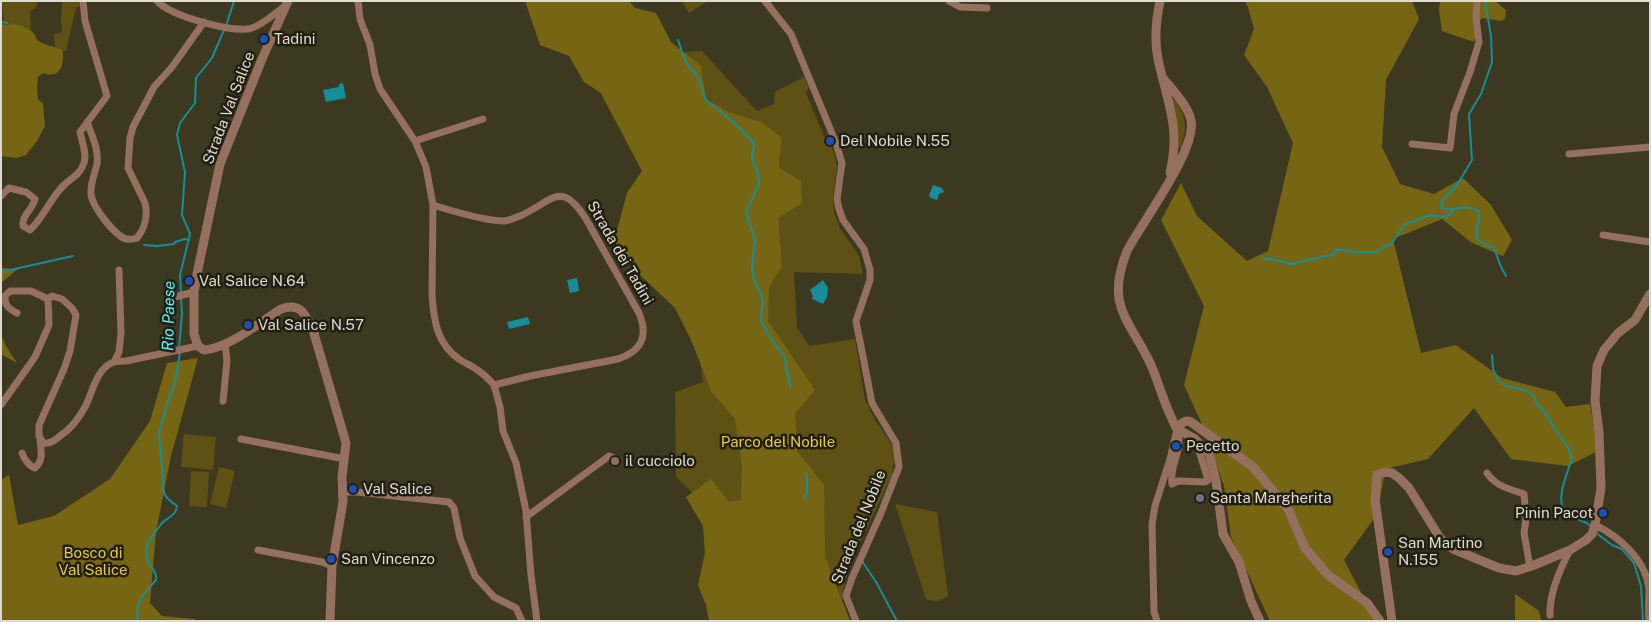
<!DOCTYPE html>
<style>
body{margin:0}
#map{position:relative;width:1651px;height:622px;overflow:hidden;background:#3d3820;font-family:"Public Sans",sans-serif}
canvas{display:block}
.frame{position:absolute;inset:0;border:2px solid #dfdcce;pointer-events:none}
</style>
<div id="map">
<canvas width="1651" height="622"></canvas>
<div class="frame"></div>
</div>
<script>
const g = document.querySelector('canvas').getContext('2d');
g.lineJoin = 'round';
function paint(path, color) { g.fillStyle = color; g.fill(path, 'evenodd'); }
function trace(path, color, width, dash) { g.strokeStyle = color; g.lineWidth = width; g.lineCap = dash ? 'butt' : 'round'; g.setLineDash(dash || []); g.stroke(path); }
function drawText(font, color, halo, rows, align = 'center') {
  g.font = font + ' "Public Sans",sans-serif'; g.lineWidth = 5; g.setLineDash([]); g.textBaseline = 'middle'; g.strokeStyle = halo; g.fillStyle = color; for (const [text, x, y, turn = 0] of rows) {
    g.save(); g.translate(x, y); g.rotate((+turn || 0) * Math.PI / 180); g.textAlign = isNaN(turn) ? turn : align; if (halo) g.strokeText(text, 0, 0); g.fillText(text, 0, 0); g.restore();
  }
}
const green = new Path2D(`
 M2 1H38C37 8 35 9 30 11L31 30 12 23 9 25 4 24Z
 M62 1H79L80 6 76 8 66 51H63L55 47 54 34 60 33 62 31 61 19Z
 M682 1H708L689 13Z
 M702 51 757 111 774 104 775 92 804 77 809 87 806 93 826 141H830L836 160 837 168 833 197 834 212 840 228 859 256 863 274 794 272 797 327 809 346 855 339 865 400 876 421 893 446 895 458 892 475 853 558 845 582 842 600 850 621 698 585 713 512 676 477 675 392 703 382 694 310 656 261 627 193 642 171 583 60Z
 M1172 99C1177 102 1178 104 1180 108 1188 123 1185 134 1181 148L1177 147Z
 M184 434 216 437 213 470 181 467Z
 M219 467 235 471 226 508 210 504Z
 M191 471 209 472 207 507 189 506Z
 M895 504 937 512 948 595C942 602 935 602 926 599Z`);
const forest = new Path2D(`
 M525 1H629L635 8 656 13 671 42 701 66 706 99 728 112 763 123 782 138 779 160V168L801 181 802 203 778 218 782 266 769 287 768 321 815 390 795 413 797 451 824 485 825 557 850 621H709L706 605 698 585 705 554 703 526 686 497 711 479 729 502 741 500 742 466 735 419 711 391 692 342 675 308 641 276 614 241 627 193 642 171 601 93 584 82 569 56 540 45Z
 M1245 1H1412L1419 19 1386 80 1382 147 1400 184 1434 194 1463 178 1491 205 1512 240 1503 256 1472 243 1442 219 1393 239 1421 353 1456 345 1502 378 1555 392 1566 407 1590 404 1598 451 1568 466 1511 459 1474 408 1428 459 1385 469 1378 513 1344 560 1376 621H1270L1231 537 1224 486 1201 422 1184 385 1204 306 1161 220 1181 183 1197 216 1247 261 1268 251 1293 143 1267 87 1244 55 1254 29 1248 7Z
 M1440 1H1495L1506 10 1505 19 1501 21 1482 18 1479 22 1474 42 1442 31 1439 10Z
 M11 23C22 26 34 28 37 40 46 47 56 45 63 51 64 66 60 79 43 73L38 77 37 87 38 99 43 104 45 126 37 141 26 155 17 158 1 156V24L9 25Z
 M1 268 18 269 1 283Z
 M1 335 6 346 17 363 1 354Z
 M198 358 171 456 156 532 150 603 162 616 195 619V621H1V480L9 475 18 525 54 516 110 479 150 421 167 363Z
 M1515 594 1539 611 1541 621H1515Z`);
const water = new Path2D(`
 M343 83 346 98 326 102 323 90 339 87V84Z
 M933 185 942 188 944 192 939 194 937 200 931 198 929 196Z
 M577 278 579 291 570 293 567 280Z
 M823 280 828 288 827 297 823 304 812 299 813 296 810 290Z
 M528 317 530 324 509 329 507 322Z`);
const stream = new Path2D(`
 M1485 1 1491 36 1492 62 1481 94 1469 114 1472 160 1457 185 1442 201 1441 204 1442 208C1456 213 1462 202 1478 211 1483 221 1469 235 1482 243 1485 245 1490 246 1494 248L1501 267 1506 276
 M1 22 7 23
 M226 26 234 1
 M678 40 686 63 697 75 703 91 705 99 741 129 754 143 752 158 757 171 759 184 746 212 755 240 752 267 754 279 763 300 761 317 762 322 768 334 785 358 790 387
 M144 245 157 246 174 244 175 242 185 239 189 240
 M1263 259H1271L1291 264 1314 259 1325 256 1333 255 1338 249 1353 252H1376L1392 243 1405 224 1431 215 1446 217 1451 213 1453 209
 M1 272 73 256
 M181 293 180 275 190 234 182 215 185 172 177 135 180 123 195 103 196 78 212 58 224 30
 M179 348 182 313 181 298
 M1492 355 1493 369 1499 382 1506 386 1525 390 1534 396 1537 404 1547 415 1554 428 1568 447 1572 459C1568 472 1554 501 1566 512 1573 519 1584 520 1591 526
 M805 498 807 493V474
 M1595 532 1612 545 1622 549 1634 563 1641 586 1643 621
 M862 561 876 582 897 621
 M138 621C135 601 144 594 156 580 158 565 138 566 150 539 151 537 160 526 162 523 168 517 176 516 177 506 166 498 162 495 163 480L159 433 167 404 175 382 180 353`);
const minor = new Path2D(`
 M157 1C170 16 235 34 252 28 264 24 275 13 285 6
 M358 1 360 19 370 45 375 74 380 89 415 141 426 167 433 205C452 211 486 221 505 221 511 220 515 218 520 216 553 201 561 179 586 219L639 313C649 337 641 351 618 359L530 376 494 385 500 407 503 431 516 463 526 511 531 575 537 621
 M765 1 791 34 836 143 842 163 837 199 839 209 843 220 864 249 870 270V280L856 321 872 403 896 443 899 467 881 513 852 578 846 596 856 621
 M949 1 960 7 987 8
 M87 122C92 136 99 149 97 164 95 173 90 184 91 194 92 206 114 235 126 239 130 240 133 239 137 238 145 228 148 215 145 203L128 168 130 138 133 127 154 87 172 67 204 22
 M415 141 483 119
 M1412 144 1450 148 1454 114 1470 72 1479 42 1476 18 1477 1
 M1569 154 1650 147
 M1 196 9 188 26 192 35 199C32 211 22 214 23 226L30 230C44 217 50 199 63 186 71 178 80 175 84 163 87 154 82 142 80 132L107 96 85 21 83 1
 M433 205 432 296C434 321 437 344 459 359 463 362 468 364 473 367 481 372 488 378 494 385
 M1603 235 1650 242
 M171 298 194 292
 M17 313C9 309 4 305 5 296L10 291H31L48 299
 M114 362 119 352 121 333 119 270
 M223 401 227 361 225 344
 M1 405 35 357 49 325 48 299 52 296 62 299 72 308 76 315 70 351 64 369 39 425V436L43 443C50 444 54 441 60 436 71 429 79 418 85 407 93 392 96 368 114 362 117 361 122 361 126 361L198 346
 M1177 429C1184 451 1169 464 1172 484L1178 481 1205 482 1208 480 1196 441
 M241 439 345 459
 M22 453C24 459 29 466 35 468 44 460 41 451 40 440
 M1487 473C1495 486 1510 489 1524 494L1526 519 1524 533 1530 567
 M344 492H357L449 502 454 508 460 538 475 576 494 597 516 608 522 621
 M526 517 605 459 609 456 614 458
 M1595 525C1620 537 1646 560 1649 589 1649 600 1648 610 1649 621
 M258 550 322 562 332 566
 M1550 615C1549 593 1560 569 1570 550
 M1157 621 1154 612 1152 524 1155 506 1170 459 1177 429`);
const tertiary = new Path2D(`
 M288 1 262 59 220 164 198 269 194 292V334L198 346 204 350C229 348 259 323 281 309 301 302 305 314 313 330L346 443 342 477 343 502 332 566 330 621
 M1160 1C1156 20 1154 40 1158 59 1167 102 1181 127 1170 173
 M1163 78C1172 89 1188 106 1191 120 1197 150 1142 222 1127 251 1105 307 1129 318 1151 365 1160 386 1165 408 1177 429
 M1177 429C1181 424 1184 419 1191 422L1253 467 1288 509 1305 548 1328 575 1367 603 1380 621
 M1177 429 1195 439 1209 454 1216 481 1223 534 1239 562 1251 601 1260 621
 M1392 621 1375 499 1377 475 1385 472 1392 473 1399 478 1409 488 1440 538 1453 549 1499 568 1516 571 1532 566 1570 550 1586 540 1592 534 1595 525 1601 488 1599 432 1595 401 1597 366 1604 350 1618 333 1635 320 1650 294`);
const markers = [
 [264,39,5,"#1a4fb4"],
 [830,141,5,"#1a4fb4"],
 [189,281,5,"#1a4fb4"],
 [248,325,5,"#1a4fb4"],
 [1176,446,5,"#1a4fb4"],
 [615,461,5,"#8d6e63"],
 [353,489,5,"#1a4fb4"],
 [1200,498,5,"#6b7280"],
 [1603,513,5,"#1a4fb4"],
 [1388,552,5,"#1a4fb4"],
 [331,559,5,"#1a4fb4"]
];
const poiNames = [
 ["Tadini",274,39],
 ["Del Nobile N.55",840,141],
 ["Val Salice N.64",199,281],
 ["Val Salice N.57",258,325],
 ["Pecetto",1186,446],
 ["il cucciolo",625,461],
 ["Val Salice",363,489],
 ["Santa Margherita",1210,498],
 ["Pinin Pacot",1593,513,"right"],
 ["San Martino",1398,543],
 ["N.155",1398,560],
 ["San Vincenzo",341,559]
];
const streetNames = [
 ["Strada Val Salice",229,108,-69],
 ["Strada dei Tadini",620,253,60],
 ["Strada del Nobile",859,527,-68]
];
const parkNames = [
 ["Parco del Nobile",778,442],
 ["Bosco di",93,553],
 ["Val Salice",93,570]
];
const waterNames = [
 ["Rio Paese",169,316,-89]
];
paint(green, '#5e5113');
paint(forest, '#766614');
paint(water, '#148f9a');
trace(stream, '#148f9a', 2);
trace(minor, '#96705f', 7);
trace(tertiary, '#96705f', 9);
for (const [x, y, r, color] of markers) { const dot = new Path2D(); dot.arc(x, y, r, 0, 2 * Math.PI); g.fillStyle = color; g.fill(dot); trace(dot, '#211f14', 2); }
drawText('15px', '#dfdcce', '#211f14', poiNames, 'left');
drawText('15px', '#dfdcce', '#211f14', streetNames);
drawText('15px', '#e6ca40', '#211f14', parkNames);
drawText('italic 16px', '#60edfc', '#211f14', waterNames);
</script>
